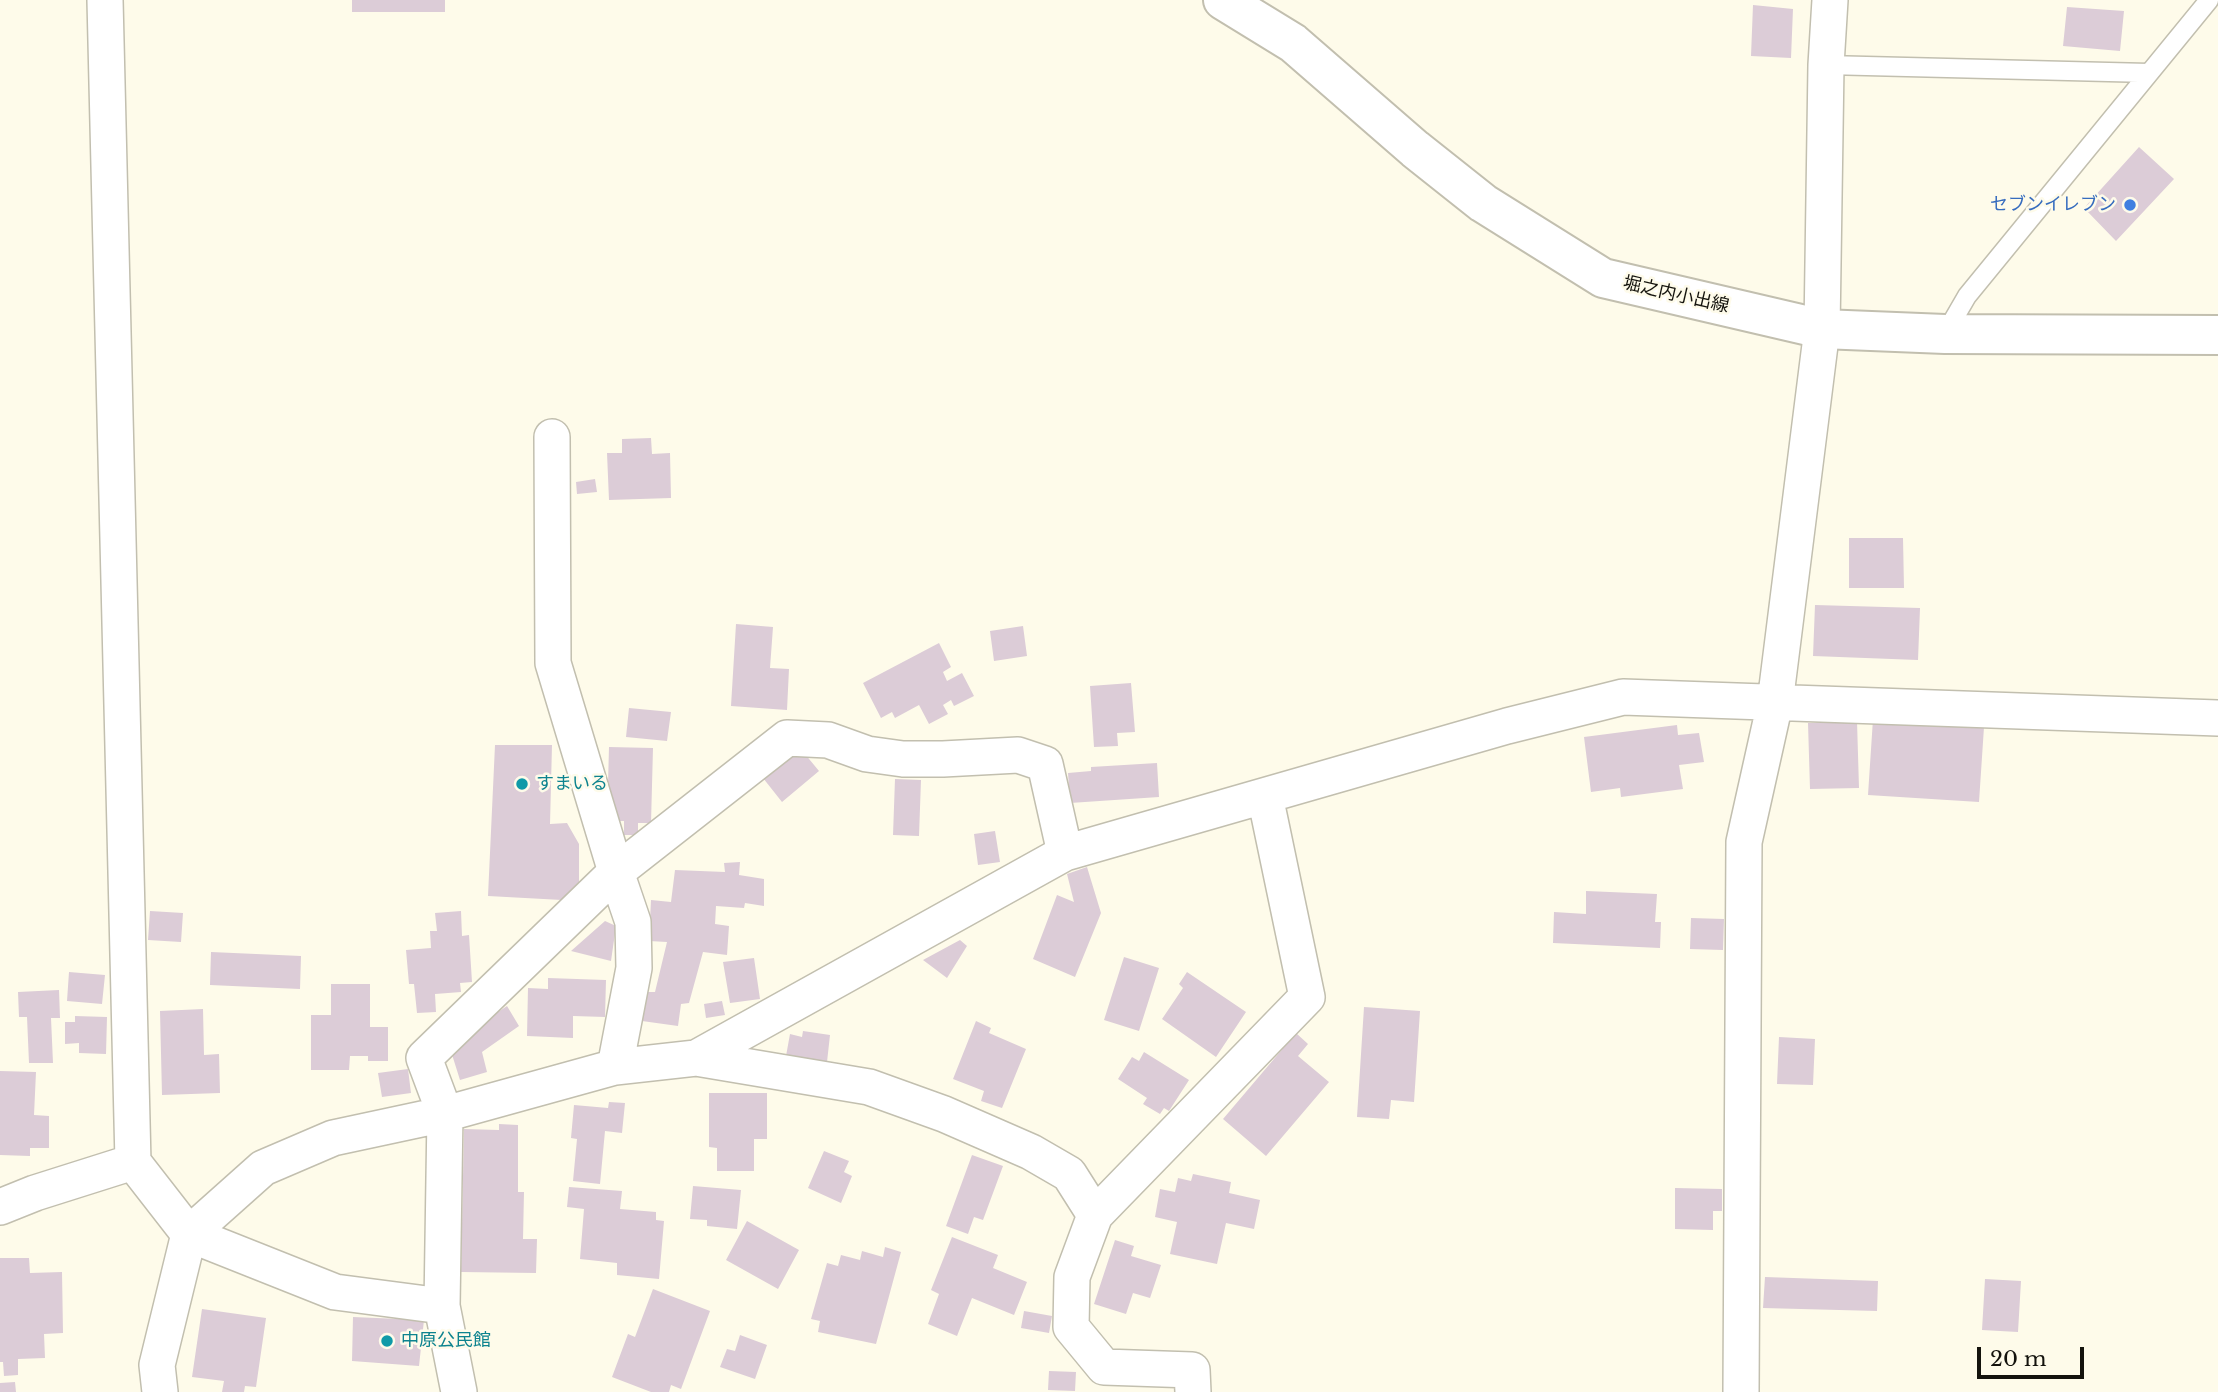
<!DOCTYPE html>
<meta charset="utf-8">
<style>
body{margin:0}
#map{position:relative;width:2218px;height:1392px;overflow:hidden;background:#fefbea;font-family:"Libre Baskerville",serif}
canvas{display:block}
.scale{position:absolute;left:1977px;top:1347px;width:107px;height:32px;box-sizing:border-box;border:4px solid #14130d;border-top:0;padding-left:9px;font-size:21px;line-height:24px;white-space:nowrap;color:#14130d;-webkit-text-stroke:5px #fefbea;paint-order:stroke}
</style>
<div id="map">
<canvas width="2218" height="1392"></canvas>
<div class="scale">20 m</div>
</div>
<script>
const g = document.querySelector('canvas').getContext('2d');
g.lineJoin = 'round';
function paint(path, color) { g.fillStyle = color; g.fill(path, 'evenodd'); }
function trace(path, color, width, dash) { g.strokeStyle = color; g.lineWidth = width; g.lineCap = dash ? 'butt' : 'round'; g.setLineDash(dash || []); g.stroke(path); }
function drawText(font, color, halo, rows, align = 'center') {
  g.font = font + ' "Libre Baskerville","Noto Sans JP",serif'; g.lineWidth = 5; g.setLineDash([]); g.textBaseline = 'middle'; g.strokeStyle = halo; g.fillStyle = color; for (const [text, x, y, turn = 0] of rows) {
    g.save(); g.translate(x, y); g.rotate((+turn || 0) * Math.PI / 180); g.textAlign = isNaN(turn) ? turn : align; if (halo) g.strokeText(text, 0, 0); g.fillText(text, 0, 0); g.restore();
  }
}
const building = new Path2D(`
 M352 0H445V12H352Z
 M1753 5 1793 9 1791 58 1751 56Z
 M2067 7 2124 11 2120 51 2063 46Z
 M2139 147 2174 179 2116 241 2084 208Z
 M651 438 652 454 670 453 671 498 609 500 607 453H622V439Z
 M595 479 597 492 577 494 576 482Z
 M1849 538H1903L1904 588H1849Z
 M1815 605 1920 608 1918 660 1813 656Z
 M736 624 773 627 770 668 789 669 787 710 731 706Z
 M1023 626 1027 656 994 661 990 631Z
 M939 643 951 667 943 672 947 681 962 673 974 696 954 706 951 700 943 705 948 714 929 724 919 705 895 718 892 712 881 718 863 683Z
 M1131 683 1135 732 1117 733 1118 746 1094 747 1090 686Z
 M629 708 671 712 667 741 626 737Z
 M1873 719 1984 727 1979 802 1868 795Z
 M1857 721 1859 788 1810 789 1808 723Z
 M1677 725 1678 735 1699 733 1704 762 1679 765 1683 789 1621 797 1620 788 1591 792 1584 737Z
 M495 745H552L550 824 567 823 579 844V883L562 900 488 896Z
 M609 747 653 748 651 823H638V835H624V821H607Z
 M800 748 819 771 782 802 763 778Z
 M1157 763 1159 797 1070 803 1068 773 1091 771V767Z
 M895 779 921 780 919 836 893 835Z
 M995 831 1000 862 978 865 974 834Z
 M740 862 739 875 764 879V906L745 903 744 908 716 906 715 924 729 926 727 955 703 952 689 1003 681 1004 678 1026 642 1021 645 992H655L667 942 649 941 651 900 671 902 675 870 725 872 724 863Z
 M1087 867 1101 913 1075 977 1033 959 1057 895 1074 902 1067 874Z
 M1586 891 1657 894 1655 922H1661L1660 948 1553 943 1554 912 1586 914Z
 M150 911 183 913 181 942 148 940Z
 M461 911 462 936 469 935 472 982 460 983 461 992 435 994 436 1012 417 1013 414 984H409L406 950 431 948 430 931H437L435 913Z
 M1691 918 1724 919 1723 950 1690 949Z
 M605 921 616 926 611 961 571 951Z
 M960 940 967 946 947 978 923 960Z
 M211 952 301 956 300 989 210 985Z
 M1124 957 1159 968 1139 1031 1104 1020Z
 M754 958 760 999 730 1003 723 962Z
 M69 972 105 975 102 1004 67 1001Z
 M1187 972 1246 1012 1216 1057 1162 1019 1183 988 1179 984Z
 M548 978 606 980 605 1017 573 1016V1038L527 1036 528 988 548 989Z
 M331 984H370V1027H388V1061H368V1056H350L349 1070H311V1015H331Z
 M59 990 60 1018H51L53 1063H29L27 1017H19L18 992Z
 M722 1001 725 1015 706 1018 704 1004Z
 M507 1006 519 1026 482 1052 487 1072 460 1080 449 1045Z
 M1364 1007 1420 1011 1414 1102 1391 1100 1389 1119 1357 1117Z
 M203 1009 204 1055 219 1054 220 1093 162 1095 160 1011Z
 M75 1016 107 1017 106 1054 79 1053V1043L65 1044V1022H75Z
 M976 1021 991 1028 989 1033 1026 1049 1002 1108 981 1101 984 1091 953 1079Z
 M803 1031 830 1035 827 1062 786 1056 790 1034 802 1037Z
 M1296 1033 1308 1044 1298 1056 1329 1082 1266 1156 1223 1119Z
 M1779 1037 1815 1039 1813 1085 1777 1084Z
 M1144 1052 1189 1080 1169 1111 1164 1108 1160 1114 1143 1104 1147 1098 1118 1079 1132 1057 1139 1061Z
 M408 1069 411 1093 382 1097 378 1073Z
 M0 1071 36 1072 34 1115 49 1116V1148H30V1156L0 1155Z
 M709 1093H767V1139H754V1171H717V1148L709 1147Z
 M609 1102 625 1103 622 1133 605 1131 600 1184 573 1181 577 1139 571 1138 574 1105 608 1108Z
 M499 1124 518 1125V1192H524L523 1239H537L536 1273 461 1272 464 1129 499 1130Z
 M824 1151 849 1161 844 1172 852 1176 841 1203 808 1188Z
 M972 1155 1003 1166 983 1220 974 1217 968 1234 946 1226Z
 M1193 1174 1231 1182 1229 1193 1260 1200 1254 1229 1226 1223 1217 1264 1170 1254 1177 1222 1155 1217 1160 1189 1175 1192 1178 1178 1191 1181Z
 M693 1186 741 1190 737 1229 707 1226V1220L690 1219Z
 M569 1187 622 1191 620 1209 656 1212V1220L664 1221 659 1279 617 1275V1263L580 1259 584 1209 567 1207Z
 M1675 1188 1722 1189V1211H1713V1230L1675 1229Z
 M747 1221 799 1250 778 1289 726 1260Z
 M952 1237 998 1255 993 1268 1027 1282 1014 1315 972 1298 957 1336 928 1324 939 1294 931 1290Z
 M1115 1240 1134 1246 1131 1256 1161 1265 1150 1298 1133 1293 1126 1314 1094 1304Z
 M885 1247 901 1252 876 1344 818 1332 820 1321 811 1319 827 1263 838 1266 841 1255 860 1260 862 1251 883 1257Z
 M0 1258H29L30 1273 62 1272 63 1333 44 1334 45 1358 18 1359V1375L4 1376 3 1362H0Z
 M1765 1277 1878 1281 1877 1311 1763 1308Z
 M1985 1279 2021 1281 2018 1332 1982 1330Z
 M653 1289 710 1311 681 1389 671 1385 669 1392H651L612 1377 628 1334 635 1337Z
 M202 1309 266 1318 256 1387 245 1386 244 1392H222L224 1381 192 1377Z
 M1024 1311 1052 1316 1049 1333 1021 1328Z
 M353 1317 424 1320 419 1366 352 1361Z
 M740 1335 767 1345 755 1379 720 1367 727 1349 735 1351Z
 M1049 1371 1076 1372 1075 1391 1048 1390Z
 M15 1382 16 1392H0V1383Z`);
const service = new Path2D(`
 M1826 65 2149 73
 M1945 334 1967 296 2209 0`);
const minor = new Path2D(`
 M105 0 133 1162 189 1234 335 1292 442 1306 459 1392
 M552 437 553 663 616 872 633 922 634 968 615 1067
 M696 1058 1065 853 1507 726 1623 697 2218 718
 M0 1207 35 1193 133 1162
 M1095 1215 1307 997 1265 796
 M442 1306 445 1114 424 1058 616 872 787 738 828 740 867 754 903 759H943L1018 755 1045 764 1065 853
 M160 1392 157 1365 189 1234 263 1168 333 1138 445 1114 615 1067 696 1058 869 1087 944 1114 1031 1152 1069 1174 1095 1215 1072 1277 1071 1327 1104 1367 1192 1370 1193 1392
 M1741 1392 1744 842 1775 703 1822 329 1826 65 1830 0`);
const secondary = new Path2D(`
 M1223 0 1293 43 1415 149 1483 203 1603 278 1822 329 1945 334 2218 335`);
const markers = [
 [2130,205,7,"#3f7fe0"],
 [522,784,7,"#0f9aa8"],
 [387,1341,7,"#0f9aa8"]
];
const shopNames = [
 ["セブンイレブン",2116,205]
];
const streetNames = [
 ["堀之内小出線",1676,295,13]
];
const cultureNames = [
 ["すまいる",536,784],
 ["中原公民館",401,1341]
];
paint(building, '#dcccd7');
trace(service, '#c2bfaf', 21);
trace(minor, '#c2bfaf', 38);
trace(secondary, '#c2bfaf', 42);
trace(service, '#fff', 18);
trace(minor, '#fff', 35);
trace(secondary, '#fff', 38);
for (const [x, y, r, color] of markers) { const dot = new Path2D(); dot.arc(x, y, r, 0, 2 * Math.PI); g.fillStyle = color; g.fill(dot); trace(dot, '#fefbea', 2.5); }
drawText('18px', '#366cbe', '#fefbea', shopNames, 'right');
drawText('18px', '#14130d', '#fefbea', streetNames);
drawText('18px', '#0d838f', '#fefbea', cultureNames, 'left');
</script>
